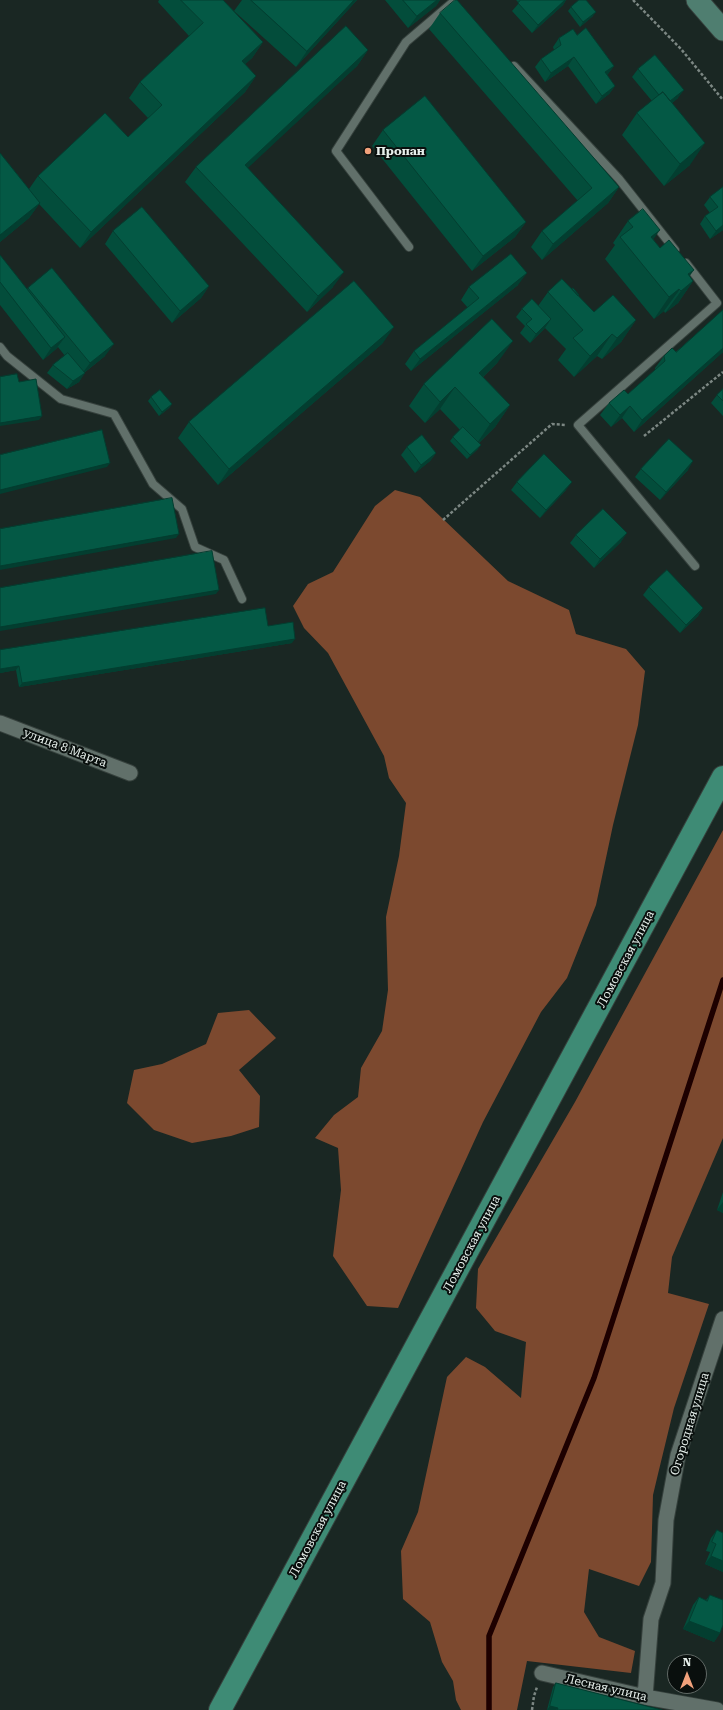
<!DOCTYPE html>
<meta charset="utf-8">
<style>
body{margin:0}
#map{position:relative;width:723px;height:1710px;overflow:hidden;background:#1a2723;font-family:"Roboto Serif",serif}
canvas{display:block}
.north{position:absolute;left:667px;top:1654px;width:40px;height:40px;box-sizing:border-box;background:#090f0d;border:1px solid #616966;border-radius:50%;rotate:0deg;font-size:11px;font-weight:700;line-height:16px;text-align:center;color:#e6efeb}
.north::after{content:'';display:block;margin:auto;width:14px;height:18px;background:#f1a17b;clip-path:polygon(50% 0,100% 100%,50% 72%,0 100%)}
</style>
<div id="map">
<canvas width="723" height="1710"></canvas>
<div class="north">N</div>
</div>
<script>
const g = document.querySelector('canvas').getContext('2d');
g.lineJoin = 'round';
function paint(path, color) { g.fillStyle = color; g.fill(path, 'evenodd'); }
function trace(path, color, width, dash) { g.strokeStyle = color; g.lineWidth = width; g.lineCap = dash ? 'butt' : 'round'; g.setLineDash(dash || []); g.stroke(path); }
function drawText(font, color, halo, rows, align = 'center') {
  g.font = font + ' "Roboto Serif",serif'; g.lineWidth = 4; g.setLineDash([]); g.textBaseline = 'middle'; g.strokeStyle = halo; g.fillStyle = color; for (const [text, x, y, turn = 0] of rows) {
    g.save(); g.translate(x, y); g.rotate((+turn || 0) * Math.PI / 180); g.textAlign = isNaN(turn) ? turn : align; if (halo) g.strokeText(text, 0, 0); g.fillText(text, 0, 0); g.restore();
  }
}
const forest = new Path2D(`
 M395 490 420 497 508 581 569 610 576 634 626 649 645 671 638 725 613 825 596 905 567 978 541 1012 483 1122 398 1308 367 1306 333 1256 341 1190 338 1148 315 1138 334 1115 358 1097 361 1068 382 1031 388 990 386 917 399 856 406 803 389 778 384 756 328 653 304 628 293 606 308 584 333 572 375 506Z
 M723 830V1138L672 1257 668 1293 709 1304 674 1408 658 1474 653 1495 651 1562 639 1586 589 1569 584 1612 599 1637 635 1651 631 1673 527 1661 517 1710H461L456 1700 453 1681 442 1662 430 1622 403 1599 401 1551 418 1512 447 1377 466 1357 485 1367 521 1398 526 1342 495 1331 476 1308 478 1269 575 1102Z
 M249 1010 276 1038 239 1070 260 1096 259 1127 231 1136 192 1143 154 1130 127 1103 134 1070 162 1064 206 1044 218 1013Z`);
const stream = new Path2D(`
 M489 1710V1636L594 1378 723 980`);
const path = new Path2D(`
 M633 0 681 49 723 100
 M644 436 723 372
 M443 520 552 424 566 425
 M532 1710 534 1696 537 1687`);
const lane = new Path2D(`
 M514 66 619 179 675 250
 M409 247 336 151 406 42 453 2
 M686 263 717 303 578 425 695 566
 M0 347 7 356 61 399 114 414 153 484 182 509 195 547 224 560 242 599`);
const street = new Path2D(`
 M0 723 130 773
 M542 1673 645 1697 717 1710
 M645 1697 651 1619 663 1583 666 1520 678 1455 723 1319`);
const secondary = new Path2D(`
 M697 0 723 30`);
const primary = new Path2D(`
 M220 1710 723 777`);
const wall = new Path2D(`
 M159 0H223L263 42 252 58 245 64 256 76 245 92 80 248 39 204 29 218 0 242V153L29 189 38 176 128 137 148 118 129 98 140 82 189 36 158 2Z
 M242 0H357L296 67 234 11Z
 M385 0H440L436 6 408 28Z
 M516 0H566L563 5 532 33 512 11 519 3Z
 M571 7 593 16 580 27 568 11Z
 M440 13 619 187 608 203 542 260 531 247 542 231 578 201 429 29Z
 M577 35 614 66 607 75 615 86 609 94 596 104 568 66 545 82 535 67 541 59 554 50 553 47 559 38Z
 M368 50 357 66 247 168 333 287 307 312 185 182 196 167Z
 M638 69 678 98 672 103 690 165 664 186 622 135 637 113 652 101 632 77Z
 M383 130 526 222 515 237 472 271 372 146Z
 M723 187V230L710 239 700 224 705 216 710 213 704 205 710 197Z
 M628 221 653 239 660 248 689 276 693 281 678 303 665 313 664 311 654 319 605 259 615 245 613 243Z
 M113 231 209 286 201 298 172 323 105 244Z
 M0 255 27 289 28 288 105 356 84 373 79 382 67 389 47 373 53 365 65 356 58 347 56 349 43 360 0 305Z
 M518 285 411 371 405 364 414 351 468 308 461 300 469 287Z
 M548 292 578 296 594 312 636 320 621 342 602 359 597 356 574 377 558 360 566 349 545 328 530 343 520 333 525 326 516 317 522 309 538 306Z
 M723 310V352L634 432 622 418 611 427 600 415 609 403 628 394 655 370V368L664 356 676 352Z
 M383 343 218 485 178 438 189 422Z
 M498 362 483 377 510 405 495 427 479 443 478 449 467 459 450 441 453 437 460 430 440 409 425 423 409 406 424 384Z
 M723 389V416L711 403 717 395Z
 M151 397 172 404 169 408 159 416 148 401Z
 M407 447 436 453 430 461 415 473 401 455Z
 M641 469 688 470 660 500 635 477Z
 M517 482 566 490 540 518 511 490Z
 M576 535 621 542 594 568 570 543Z
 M649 587 703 608 698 616 680 633 643 595Z
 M268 626 292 643 19 687 16 670 0 673V650Z
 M723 1192V1213L717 1210Z
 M717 1530 723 1533V1572L705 1564 710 1552 706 1551 711 1538Z
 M710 1595 720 1633 714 1642 683 1629 693 1605 699 1597 706 1600Z
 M556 1683 662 1710H547L553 1687Z`);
const shadedWall = new Path2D(`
 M354 0H357L296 67 307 51Z
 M437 0H440L436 6 408 28 417 16Z
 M565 0H566L563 5 532 33 538 25Z
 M596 12 593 16 580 27 583 22Z
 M263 42 252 58 231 77 242 61Z
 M368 50 357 66 234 181 245 165Z
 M574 57 568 66 545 82 551 73Z
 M614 66 608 74 600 81 605 72Z
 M256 76 245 92 80 248 91 232Z
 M615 86 609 94 596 104 602 96Z
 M684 90 678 98 661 112 667 104Z
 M705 143 690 165 664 186 680 164Z
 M619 187 608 203 542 260 553 244Z
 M40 203 29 218 0 242V235Z
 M526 222 515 237 472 271 483 256Z
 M723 225V230L710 239 716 231Z
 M660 230 645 251 636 258 651 237Z
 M694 270 664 311 654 319 669 297 688 274Z
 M344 272 333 287 307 312 318 296Z
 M527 273 518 285 411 371 420 359Z
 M693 281 678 303 665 313 681 291Z
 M209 286 201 298 172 323 180 311Z
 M551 319 545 328 530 343 536 334Z
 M636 320 621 342 602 359 617 338Z
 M394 327 383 343 218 485 229 469Z
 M612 334 597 356 574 377 590 356Z
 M65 337 56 349 43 360 51 348Z
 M513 341 498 362 464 395 479 373Z
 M114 344 105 356 81 375 90 363Z
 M723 348V352L634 432 642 420Z
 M85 373 79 382 67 389 73 381Z
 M455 387 440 409 425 423 440 402Z
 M172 404 169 408 159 416 162 412Z
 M510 405 495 427 475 446 490 424Z
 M630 406 622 418 611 427 620 415Z
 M42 416 39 420 0 426V423Z
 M481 445 478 449 467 459 470 455Z
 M436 453 430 461 415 473 421 465Z
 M693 461 688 470 660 500 666 492Z
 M110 463 107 467 0 494V490Z
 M572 482 566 490 540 518 546 510Z
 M627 533 621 542 594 568 600 559Z
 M179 534 176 538 0 570V566Z
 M219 590 216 594 0 631V627Z
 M703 608 698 616 680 633 686 625Z
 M295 639 292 643 19 687 22 683Z
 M19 666 16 670 0 673V669Z
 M723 1202V1213L717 1210Z
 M711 1556 723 1561V1572L705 1564Z
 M689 1621 720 1633 714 1642 683 1629Z
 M550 1706 558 1708 556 1710H547Z`);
const building = new Path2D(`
 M181 0H223L263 42 242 61 256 76 91 232 38 176 105 113 128 137 162 105 140 82 203 23Z
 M251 0H354L307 51Z
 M403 0H437L417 16Z
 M455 0H457L619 187 553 244 542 231 592 188 440 13Z
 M521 0H565L538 25 518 3Z
 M579 0H586L596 12 583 22 571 7Z
 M346 26 368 50 245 165 344 272 318 296 196 167Z
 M586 28 614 66 605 72 615 86 602 96 574 57 551 73 541 59 561 45 559 38 573 29 577 35Z
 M655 55 684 90 670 101 663 92 659 95 638 69Z
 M663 92 705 143 680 164 637 113Z
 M425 96 526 222 483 256 383 130Z
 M0 153 40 203 0 235Z
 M723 187V225L716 231 705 216 718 207 710 197Z
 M142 207 209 286 180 311 113 231Z
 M643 209 660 230 651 237 660 248 669 240 694 270 688 274 693 281 681 291 679 289 669 297 620 237 633 227 628 221Z
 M511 254 527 273 420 359 414 351 479 298 469 287Z
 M0 255 65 337 51 348 0 282Z
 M52 268 114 344 90 363 28 288Z
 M562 279 594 312 613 295 636 320 617 338 612 334 590 356 573 338 583 330 548 292Z
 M354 281 394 327 229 469 189 422Z
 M573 288 579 295 578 296 572 289Z
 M532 299 551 319 536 334 526 324 532 319 522 309Z
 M723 310V348L642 420 630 406 620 415 609 403 624 390 628 394 665 361 664 356 672 348 676 352Z
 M492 319 513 341 479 373 510 405 490 424 455 387 440 402 424 384Z
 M68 353 85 373 73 381 53 365Z
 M17 374 19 382 36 379 42 416 0 423V377Z
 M723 389V401L717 395Z
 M160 390 172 404 162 412 151 397Z
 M463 427 481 445 470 455 453 437Z
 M102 430 110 463 0 490V455Z
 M422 435 436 453 421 465 407 447Z
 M669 439 693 461 666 492 641 469Z
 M544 454 572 482 546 510 517 482Z
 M172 498 179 534 0 566V529Z
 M603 509 627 533 600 559 576 535Z
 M212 551 219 590 0 627V588Z
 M667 570 703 608 686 625 649 587Z
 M265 608 268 626 293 622 295 639 22 683 19 666 0 669V650Z
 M717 1530 723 1533V1561L711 1556 716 1544 712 1542Z
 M710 1595 723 1600V1625L720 1633 689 1621 699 1597 707 1601Z
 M556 1683 662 1710H557L558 1708 550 1706Z`);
const markers = [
 [368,151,4,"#f1a17b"]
];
const poiNames = [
 ["Пропан",376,151]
];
const streetNames = [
 ["улица 8 Марта",65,748,21],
 ["Ломовская улица",626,959,-62],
 ["Ломовская улица",472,1244,-62],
 ["Огородная улица",690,1424,-73],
 ["Ломовская улица",318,1529,-62],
 ["Лесная улица",606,1688,13]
];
paint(forest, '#7c492f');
trace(stream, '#1d0000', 5.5);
trace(lane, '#36413d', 10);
trace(street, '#36413d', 17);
trace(secondary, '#36413d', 23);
trace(primary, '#36413d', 24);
trace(path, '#7c8783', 2.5, [3, 2]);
trace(lane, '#61706a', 8);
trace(street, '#61706a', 15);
trace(secondary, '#4f7e70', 21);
trace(primary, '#3e8b75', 22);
paint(wall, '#034d3b');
paint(shadedWall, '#033e30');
paint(building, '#045945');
trace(building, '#033e30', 1);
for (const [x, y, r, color] of markers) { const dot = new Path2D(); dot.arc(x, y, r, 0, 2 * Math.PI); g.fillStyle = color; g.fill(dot); trace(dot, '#090f0d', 1.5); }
drawText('bold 12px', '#e6efeb', '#090f0d', poiNames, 'left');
drawText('12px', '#e6efeb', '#090f0d', streetNames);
</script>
